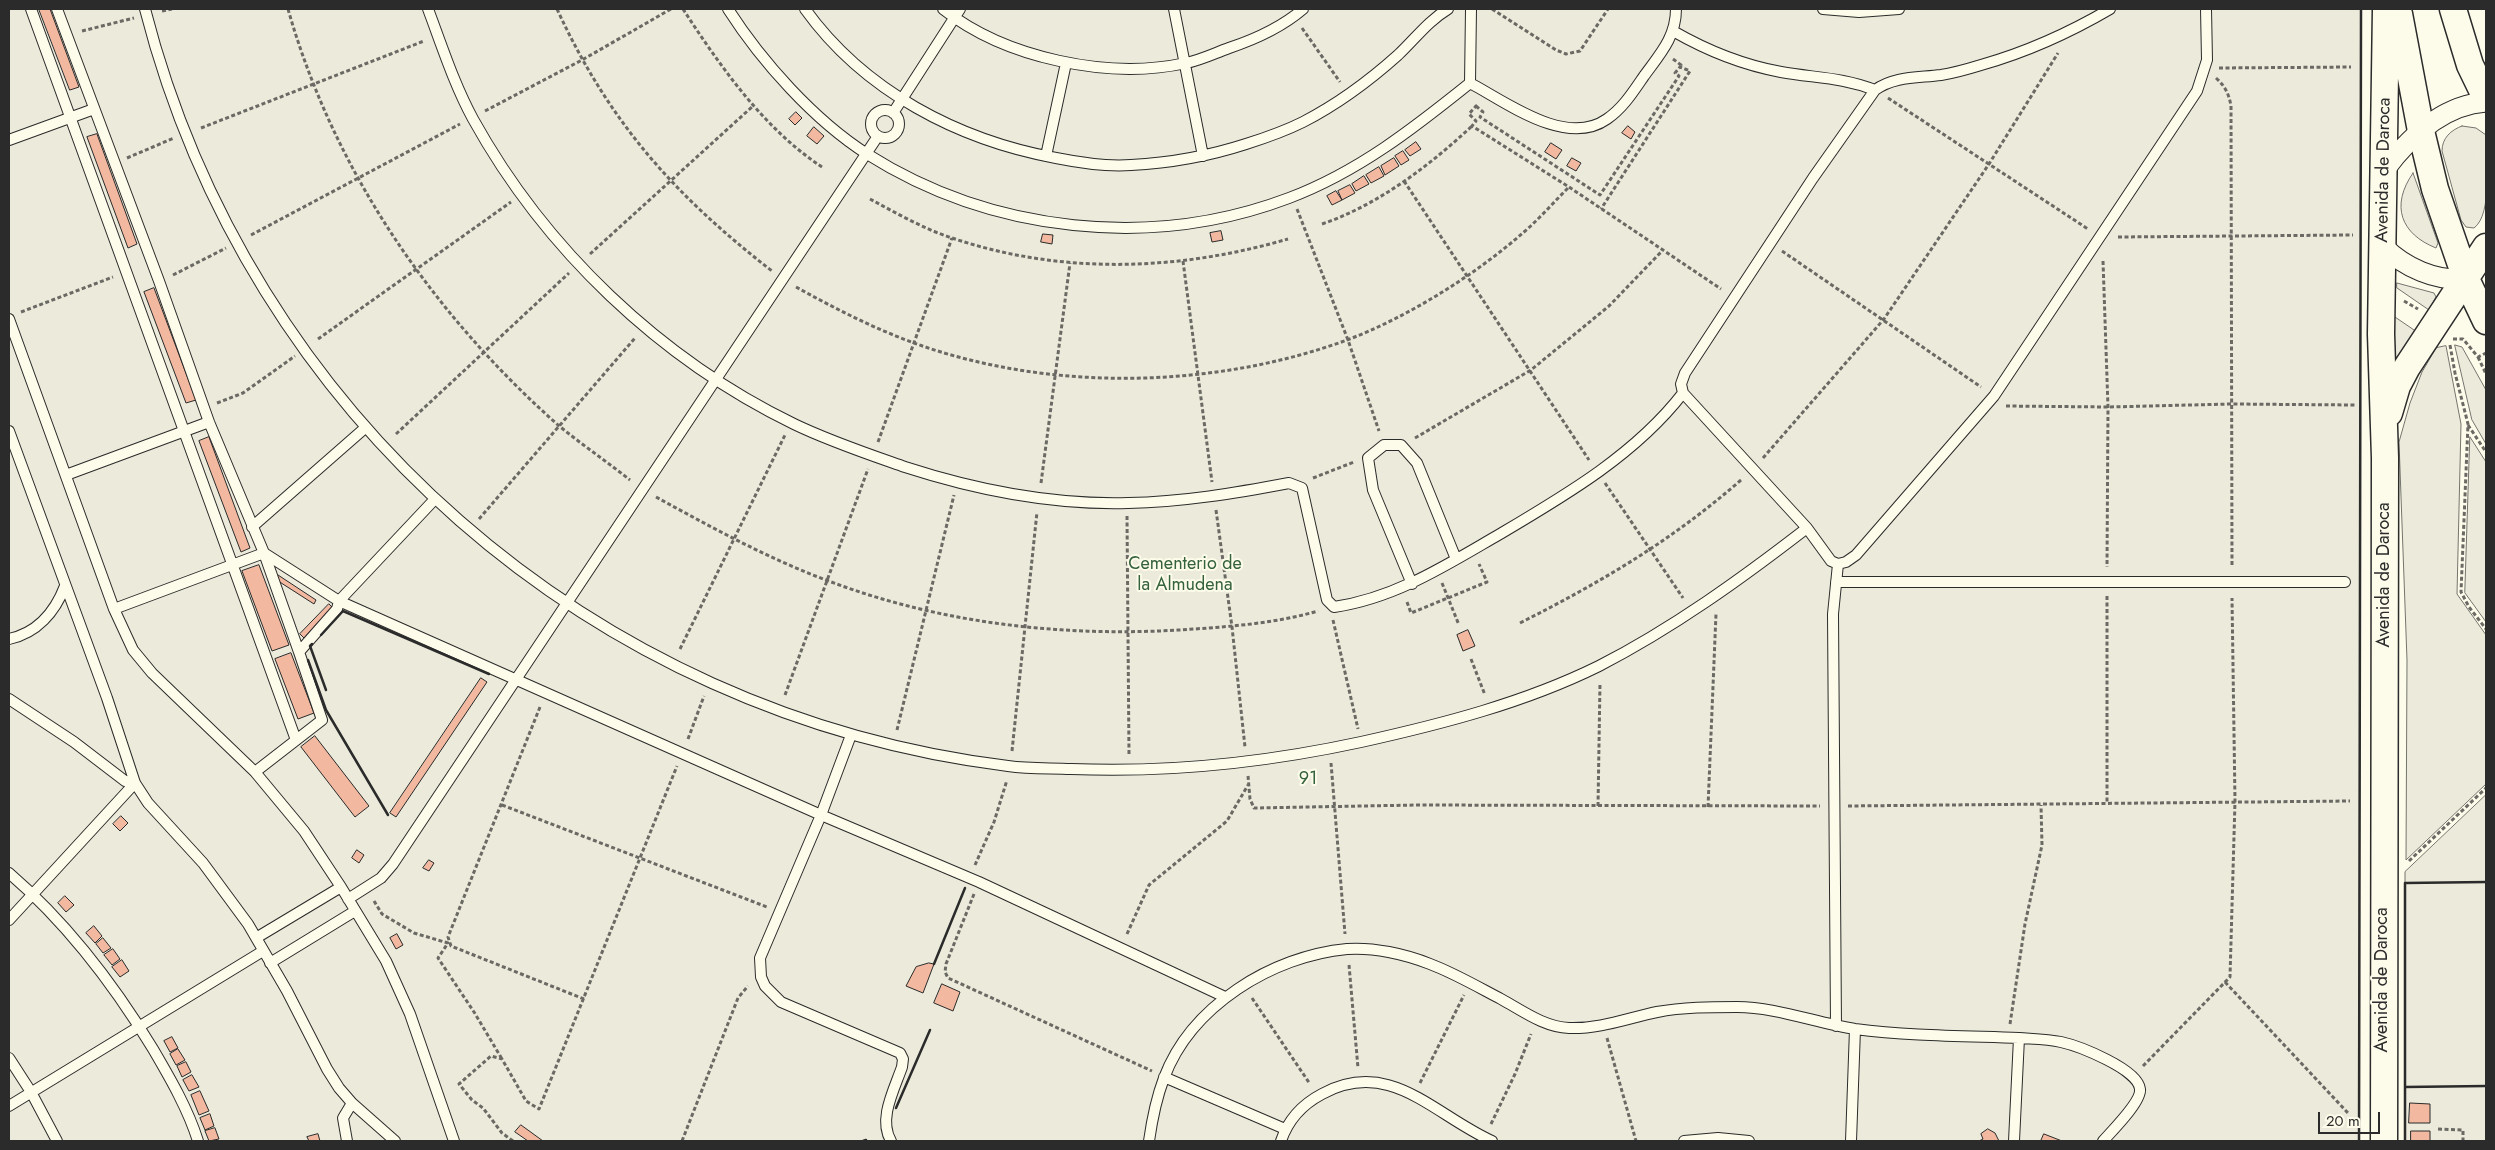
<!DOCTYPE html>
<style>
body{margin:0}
#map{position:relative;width:2495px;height:1150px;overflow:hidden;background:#fdfbea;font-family:Jost,sans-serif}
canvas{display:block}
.frame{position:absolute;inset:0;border:10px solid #2b2b2b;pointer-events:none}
.scale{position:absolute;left:2318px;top:1112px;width:62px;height:22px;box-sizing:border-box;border:2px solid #2b2b2b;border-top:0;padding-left:6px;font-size:15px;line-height:18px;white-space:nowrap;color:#2b2b2b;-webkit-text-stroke:4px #fdfbea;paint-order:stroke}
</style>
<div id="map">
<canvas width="2495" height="1150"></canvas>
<div class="frame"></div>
<div class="scale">20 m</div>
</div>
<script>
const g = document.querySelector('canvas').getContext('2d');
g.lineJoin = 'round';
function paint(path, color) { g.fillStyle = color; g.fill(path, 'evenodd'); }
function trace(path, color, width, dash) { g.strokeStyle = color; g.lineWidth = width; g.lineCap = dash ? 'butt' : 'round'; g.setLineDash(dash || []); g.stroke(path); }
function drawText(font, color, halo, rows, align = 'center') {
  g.font = font + ' Jost,sans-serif'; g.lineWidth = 4; g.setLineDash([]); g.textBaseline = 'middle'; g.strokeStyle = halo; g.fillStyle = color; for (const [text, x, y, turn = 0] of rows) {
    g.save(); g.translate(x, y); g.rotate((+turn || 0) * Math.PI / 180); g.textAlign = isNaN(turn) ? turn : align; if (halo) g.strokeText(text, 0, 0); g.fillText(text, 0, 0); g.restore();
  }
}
const green = new Path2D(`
 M9 9H2361L2359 1141H9Z
 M2462 126 2476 128 2486 135C2486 157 2493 214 2474 228L2466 227 2461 220 2442 151C2442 138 2451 130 2462 126Z
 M2413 173 2438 243 2436 248C2401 234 2390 206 2413 173Z
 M2397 283 2434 293 2436 297 2429 310 2397 288Z
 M2392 315 2417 332 2394 366Z
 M2455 345 2462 347 2486 390V444L2472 420Z
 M2446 346 2461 424 2457 594 2486 635V784L2406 860 2407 660 2399 442 2410 403 2422 372 2436 348Z
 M2470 437 2486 462V622L2465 593Z
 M2486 795V1141H2405V872Z`);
const building = new Path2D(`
 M39 9H50L79 87 70 90Z
 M796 112 802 118 795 125 789 119Z
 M1628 126 1635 132 1631 139 1622 133Z
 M814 127 824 136 817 144 807 136Z
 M97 134 137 244 128 248 87 137Z
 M1416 142 1421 149 1410 156 1405 150Z
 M1551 143 1562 150 1556 159 1545 152Z
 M1403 151 1409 160 1401 165 1395 156Z
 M1394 158 1399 166 1385 175 1381 166Z
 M1572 158 1581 163 1576 171 1567 166Z
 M1379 167 1384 176 1371 183 1366 175Z
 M1364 176 1369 184 1356 191 1352 184Z
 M1350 185 1355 193 1342 200 1338 191Z
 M1336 191 1342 200 1332 205 1327 196Z
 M1221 231 1223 240 1212 242 1210 233Z
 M1043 234 1053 235 1052 244 1041 242Z
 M154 288 196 400 186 403 144 292Z
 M209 437 250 548 241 552 199 441Z
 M259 565 289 645 272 651 242 571Z
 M278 575 316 600 314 604 275 579Z
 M329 604 332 607 304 638 300 634Z
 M1468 630 1475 646 1463 651 1457 635Z
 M291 653 314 713 298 719 275 659Z
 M481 678 487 682 396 817 390 813Z
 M315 736 369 806 355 817 301 747Z
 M121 816 128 823 120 831 113 824Z
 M357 850 364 855 359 863 352 858Z
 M429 860 434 863 429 871 423 868Z
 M65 896 74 905 66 912 58 903Z
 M94 926 102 936 95 943 86 933Z
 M397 934 403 945 396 949 390 938Z
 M103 938 111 948 103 953 96 944Z
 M113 949 120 959 112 965 104 955Z
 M122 960 129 971 120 977 112 967Z
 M929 963 934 964 923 993 906 986 916 967Z
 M942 984 960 992 953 1011 934 1003Z
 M172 1037 178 1048 170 1052 164 1041Z
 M178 1049 185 1060 176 1065 170 1054Z
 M186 1062 191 1072 182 1077 177 1066Z
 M192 1075 199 1087 189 1091 183 1080Z
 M200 1091 209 1111 199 1115 191 1095Z
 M2410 1103 2430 1104V1123H2409Z
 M210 1114 214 1126 205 1130 200 1118Z
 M521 1125 543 1141H528L515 1132Z
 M215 1128 219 1139 209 1141 205 1131Z
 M1988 1129 1995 1133 1999 1141H1979L1983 1139 1981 1134Z
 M2411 1131H2430V1141H2411Z
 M318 1134 320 1141H309L307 1137Z
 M2044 1134 2062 1141H2041Z`);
const path = new Path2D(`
 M288 9C334 171 432 313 558 425 581 444 606 461 630 480
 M557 9C609 122 674 195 772 271
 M683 9C720 66 764 129 822 167
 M1492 9 1556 50 1566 54 1580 51 1608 9
 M162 11 172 9
 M1302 28 1340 82
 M82 31 134 18
 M1673 59 1681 65 1680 67
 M2219 68 2351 67
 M2216 78C2225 86 2229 94 2231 106L2232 566
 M1888 98 2088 229
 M1475 105 1476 106 1469 114 1476 121 1472 126 1569 187 1721 289
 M1476 106 1483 112 1480 117 1600 195 1679 76 1675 73 1680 67 1690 71 1601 209
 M485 111 582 60 671 9
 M201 128 424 41
 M127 158 174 138
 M1404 181 1589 460
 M870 199C896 213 924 229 952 238 1062 275 1178 271 1288 239
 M1297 209 1348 340 1379 431
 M1322 224C1378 205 1429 166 1472 126
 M251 235 460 124
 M2118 237 2353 235
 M1782 251 1981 387
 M590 254 753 106
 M1183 261 1212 482
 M2103 261 2108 407 2107 567
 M173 275 226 248
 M796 287C834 308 873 328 914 343 1049 392 1213 389 1347 340 1408 317 1475 275 1524 232 1540 218 1554 202 1569 187
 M2404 301 2418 309
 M21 312 113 277
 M318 339 511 202
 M2453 339H2463L2478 357 2486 353
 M2450 345 2455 373 2468 424 2461 592 2469 607 2486 629
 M2478 357 2486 374
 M217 403 243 393 295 356
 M2006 406 2108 407 2231 404 2355 405
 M2468 425 2486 452
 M396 434 569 273
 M1415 438 1531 370 1609 306 1662 251
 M878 442 952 238
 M1763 458 1884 319 1989 164 2058 53
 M1313 478 1354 462
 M1041 483 1070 263
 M1605 483 1683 598
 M656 497C711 527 767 558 826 580 938 623 1060 637 1179 630 1225 627 1273 624 1318 611
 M1216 510 1232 627 1245 747
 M1127 516 1129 755
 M479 519 635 338
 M1442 583 1459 625
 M2107 596V803
 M1407 602 1411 613 1487 582 1479 564
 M1333 620 1358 729
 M1520 623C1603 581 1671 541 1741 480
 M680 649 785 435
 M1471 659 1485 695
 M785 695 868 469
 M540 707 448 937 451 946 584 999
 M897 730 954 495
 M688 739 704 696
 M1012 751 1037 512
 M1331 763 1345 934
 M1248 776 1250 799 1254 808 1417 805 1820 806
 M502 805 767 907
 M1598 806 1600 683
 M1848 806 2350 801
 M1708 807 1716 614
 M2409 861 2486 788
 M975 865 994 822 1007 780
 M974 894 946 964 945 972 948 978 1152 1071
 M374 901 382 914 414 933 448 943 438 958 474 1012 502 1059
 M1127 934 1149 885 1227 821 1248 785
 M1349 965 1358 1068
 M2225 982 2348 1113
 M1252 998 1310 1084
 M2010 1024 2025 924 2042 845 2041 805
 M1607 1038 1636 1141
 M2143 1066 2230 977 2235 801 2232 598
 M1420 1083 1464 995
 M1491 1124 1515 1074 1531 1034
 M2438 1129 2463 1130V1141
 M513 1141 502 1133 483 1108 472 1100 459 1084 491 1056 502 1059 526 1101 539 1109 677 766
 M682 1141 738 998 748 986`);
const lane = new Path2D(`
 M31 9 296 740
 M57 9 159 281 209 422 264 553 299 652
 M145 9C249 415 592 715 1008 766 1029 769 1050 768 1071 769 1170 773 1264 763 1361 742 1442 724 1524 703 1599 666 1673 628 1741 579 1807 528
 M428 9C442 46 454 84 473 119 545 249 660 359 794 424 829 441 868 454 905 467 976 490 1053 505 1128 503 1183 502 1236 493 1289 483L1302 488 1327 600 1334 607C1396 598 1448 564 1500 534 1566 495 1636 454 1683 393L1681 384 1685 373 1813 178 1875 90C1894 76 1918 78 1941 75 1954 73 1968 69 1981 65 2027 52 2069 33 2110 9
 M728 9C762 62 814 120 867 154 992 233 1152 250 1289 198 1358 172 1414 128 1470 83
 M805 9C864 91 958 140 1056 158 1081 163 1106 167 1131 165 1170 163 1209 156 1246 144 1265 138 1285 131 1303 122 1338 104 1369 81 1398 55 1415 39 1428 21 1448 9
 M943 9C1005 58 1108 80 1186 63 1201 60 1215 53 1229 48 1256 39 1282 27 1303 9
 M1174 9 1203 156
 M1823 9 1859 12 1899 9
 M1673 31C1706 50 1743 65 1781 72 1814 78 1842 77 1875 90
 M1470 83C1506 102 1566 148 1607 119 1623 108 1633 92 1644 76 1660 54 1676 37 1676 9
 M1470 83 1471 9
 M871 124a14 14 0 1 1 28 0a14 14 0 1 1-28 0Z
 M893 113 960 9
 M9 140 94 109
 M1046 156 1066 63
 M9 319 114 609 133 650 152 673 255 772 304 831 341 887 386 961 410 1014 454 1141
 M1683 393 1807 528 1831 561 1838 564 1846 562 1856 555 1994 396 2197 91 2207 60 2206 9
 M9 431 107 698 135 783 148 803 203 863 248 924 287 991 327 1069 339 1088 352 1103 395 1141
 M66 475 209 422
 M252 527 365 428
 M264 553 339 601 821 815 979 882 1225 997
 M1836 582H2345
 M1412 584 1373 490 1368 458 1384 445H1401L1417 463 1456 559
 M114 609 264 553
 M9 639C37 633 55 612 65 586
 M9 699 74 742 125 781 135 783
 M851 735 821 815 760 958 761 977 765 986 781 1002 900 1053 903 1059 902 1067C894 1090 878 1119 891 1141
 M255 772 322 720 299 652 337 609 339 601 435 499
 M9 873C67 923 113 983 153 1049 170 1078 188 1109 198 1141
 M348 899 381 878 393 864 878 136
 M9 920 135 783
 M256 938 341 887
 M270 963 355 911
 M1836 1026 1833 614 1838 564
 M2019 1038C2033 1039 2047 1039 2061 1042 2079 1046 2138 1069 2140 1089 2142 1101 2112 1131 2103 1141
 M9 1058 31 1092 57 1141
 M1164 1077 1285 1129
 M9 1106 263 951
 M347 1141 343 1118 352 1103
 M1149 1141C1152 1120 1156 1099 1164 1078 1191 1006 1272 956 1347 949 1373 947 1405 954 1430 964 1454 973 1478 987 1501 999 1523 1011 1544 1027 1569 1028 1600 1029 1628 1018 1657 1012 1683 1007 1711 1007 1737 1007 1776 1007 1816 1023 1855 1029 1909 1036 1964 1036 2019 1038L2014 1141
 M1281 1141C1288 1120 1303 1104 1322 1094 1390 1057 1434 1115 1492 1141
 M1684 1141 1718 1138 1749 1141
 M1851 1141 1855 1029`);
const street = new Path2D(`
 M2384 171C2409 137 2442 105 2486 102
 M2383 246C2405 268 2435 281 2466 279`);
const secondary = new Path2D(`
 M2453 9 2470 65 2486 98
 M2399 14 2421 131 2435 189 2466 279 2486 321
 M2389 413 2397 386 2407 367 2486 247
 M2384 1141 2385 458 2381 334 2386 9`);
const wall = new Path2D(`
 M321 635 343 611 489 674
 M312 644 310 646 326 690
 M308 660 326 710 388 815
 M2486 882 2405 883V1087L2486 1086
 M934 964 965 888
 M896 1108 930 1030
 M863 1141 866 1140
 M2359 1141 2361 9
 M2405 1141V1087`);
const streetNames = [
 ["Avenida de Daroca",2384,170,-89],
 ["Avenida de Daroca",2385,575,-90],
 ["Avenida de Daroca",2383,980,-90]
];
const parkNames = [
 ["Cementerio de",1185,565],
 ["la Almudena",1185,586],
 ["91",1308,780]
];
paint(green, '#ecebdb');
trace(green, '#74746e', 1);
paint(building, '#f2b8a0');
trace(building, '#2b2b2b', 1);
trace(lane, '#2b2b2b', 12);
trace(street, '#2b2b2b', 21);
trace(secondary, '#2b2b2b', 29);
trace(path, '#6a6964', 3, [4, 2.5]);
trace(lane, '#fdfbea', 10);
trace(street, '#fdfbea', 19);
trace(secondary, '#fdfbea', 26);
trace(wall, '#2b2b2b', 2.5);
drawText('18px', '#2b2b2b', '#fdfbea', streetNames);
drawText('18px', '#34623c', '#fdfbea', parkNames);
</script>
